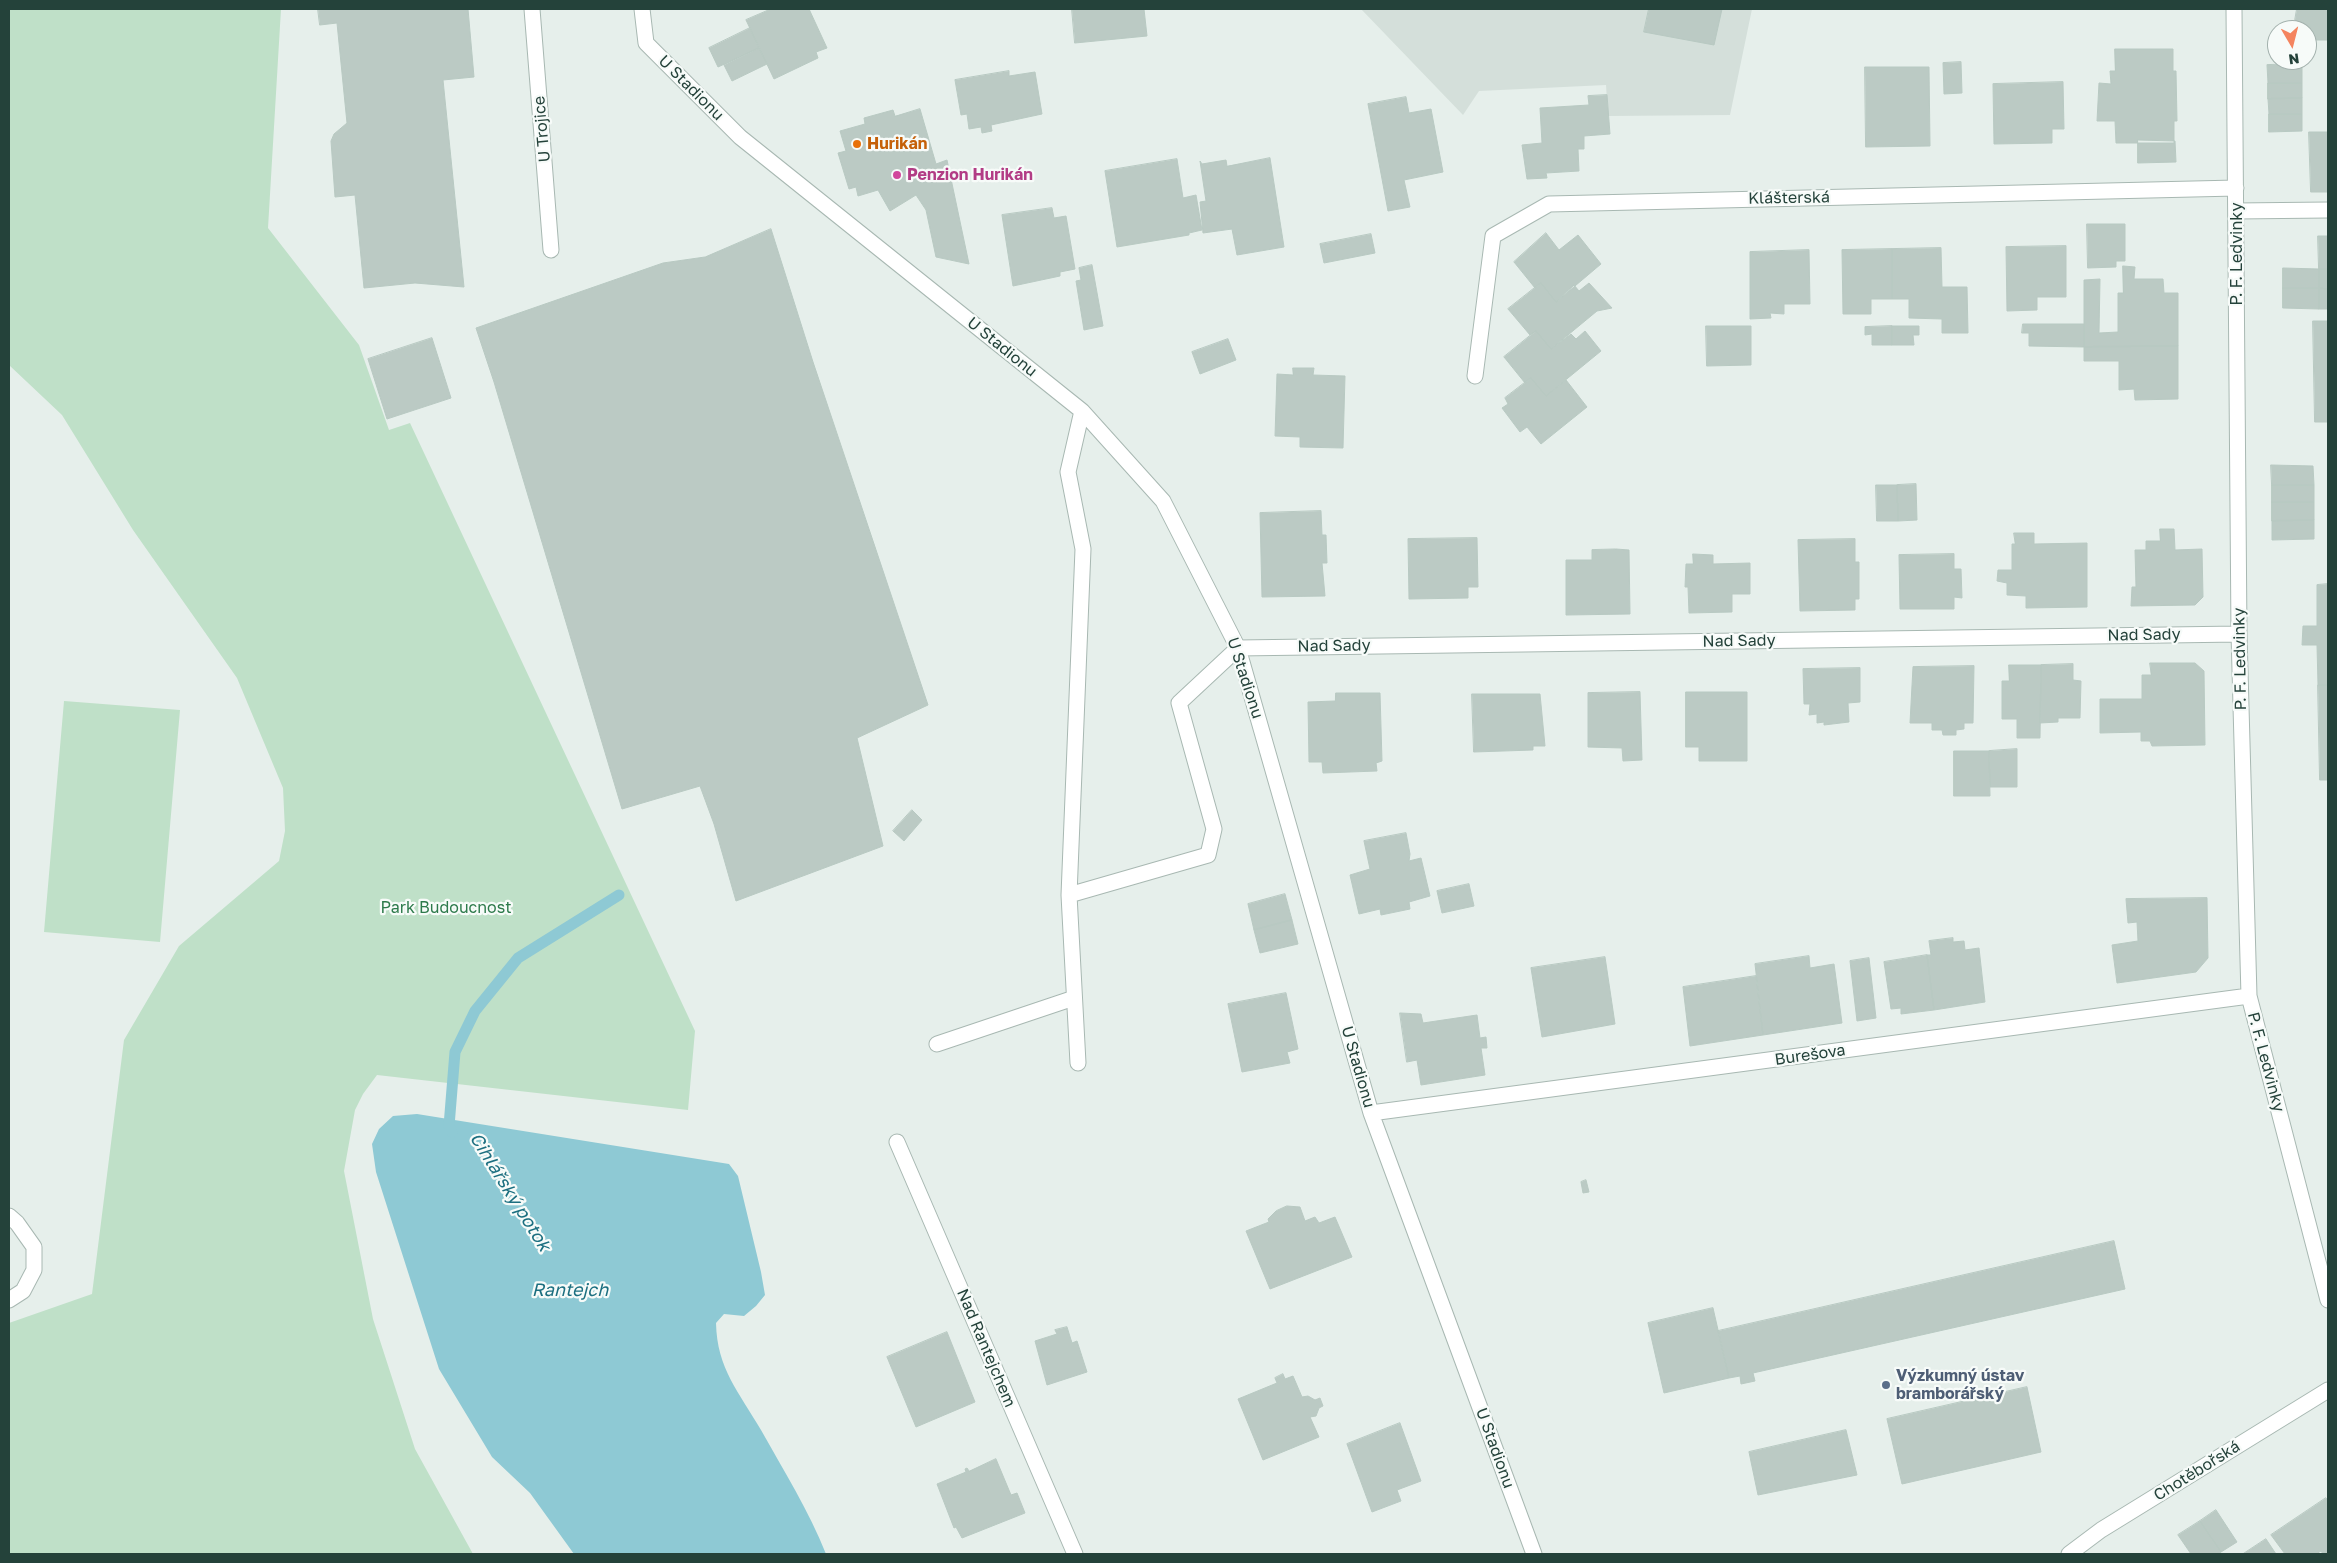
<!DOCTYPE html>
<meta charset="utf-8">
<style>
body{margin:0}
#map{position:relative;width:2337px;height:1563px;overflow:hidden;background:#e6efeb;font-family:"Golos Text",sans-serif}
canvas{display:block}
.frame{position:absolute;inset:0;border:10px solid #24423a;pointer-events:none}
.north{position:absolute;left:2267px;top:20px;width:50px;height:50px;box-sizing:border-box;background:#f7fbf9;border:1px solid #a3b1ad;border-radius:50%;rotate:172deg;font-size:14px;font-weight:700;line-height:20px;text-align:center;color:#24423a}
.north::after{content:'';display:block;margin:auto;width:18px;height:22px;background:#f4845f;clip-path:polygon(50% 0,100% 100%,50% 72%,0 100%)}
</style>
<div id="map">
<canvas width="2337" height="1563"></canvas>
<div class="frame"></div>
<div class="north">N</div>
</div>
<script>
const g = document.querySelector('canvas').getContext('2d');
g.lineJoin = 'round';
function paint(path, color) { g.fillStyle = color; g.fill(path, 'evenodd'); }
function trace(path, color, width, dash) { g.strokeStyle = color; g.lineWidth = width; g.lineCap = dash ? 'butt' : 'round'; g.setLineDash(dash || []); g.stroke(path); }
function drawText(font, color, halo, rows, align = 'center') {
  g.font = font + ' "Golos Text",sans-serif'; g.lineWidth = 4.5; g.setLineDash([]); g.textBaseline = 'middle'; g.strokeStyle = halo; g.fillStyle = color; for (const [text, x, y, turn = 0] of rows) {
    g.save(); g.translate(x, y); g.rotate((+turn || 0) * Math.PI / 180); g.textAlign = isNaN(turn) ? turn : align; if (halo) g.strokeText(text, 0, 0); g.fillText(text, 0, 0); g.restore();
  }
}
const built = new Path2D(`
 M1361 9H1752L1730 115 1608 116 1606 85 1479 91 1463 115Z`);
const green = new Path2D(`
 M9 9H281L268 228 359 345 389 430 410 423 695 1031 688 1110 377 1075 363 1094 355 1110 344 1171 373 1319 415 1449 473 1554H9V1323L92 1294 124 1040 179 946 279 861 285 831 283 788 237 678 133 530 62 415 9 365Z
 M64 701 180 710 160 942 44 932Z`);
const water = new Path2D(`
 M417 1114 729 1164 738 1176 761 1272 765 1295 756 1306 744 1316 724 1314 716 1323C717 1369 739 1392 761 1430 784 1471 809 1511 826 1554H574L530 1493 492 1457 439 1369 376 1172 372 1144 379 1129 393 1116Z`);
const stream = new Path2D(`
 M452 1132 449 1126 455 1052 475 1011 518 958 619 895`);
const building = new Path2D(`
 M318 9H468L474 77 443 80 464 287 415 283 364 288 355 195 335 197 331 141 334 134 347 123 337 23 320 25Z
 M771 9H809L827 48 816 52 818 58 774 79 746 20Z
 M1072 9H1144L1147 36 1075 43Z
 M1649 9H1722L1714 45 1644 32Z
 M2297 9H2328V40H2308V30H2305V26H2301L2295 20Z
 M750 28 759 48 718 67 709 48Z
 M759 48 767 64 732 81 724 65Z
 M2115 49H2173V71H2176L2177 121H2174V143H2116L2115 121H2097L2099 83 2111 84 2110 71H2115Z
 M1961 62 1962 93 1944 94 1943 63Z
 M2302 64V83H2268L2267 65Z
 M1865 67H1929L1930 146 1866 147Z
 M1009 71V76L1035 72 1042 114 991 125 992 131 982 133 981 127 969 129 967 114 961 115 955 80Z
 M2063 82 2064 129H2052V143L1994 144 1993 84Z
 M2268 83H2302V98L2268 99Z
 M1607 95 1610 134 1584 136V149H1578L1579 171 1546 173 1547 178 1527 179 1522 145 1542 143 1540 108 1589 105 1588 96Z
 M1406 97 1409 113 1431 109 1443 172 1404 180 1410 207 1388 211 1368 104Z
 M2302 98V114H2269L2268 99Z
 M920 109 936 164 947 160 969 264 936 257 926 210 916 195 890 211 878 190 858 196 856 187 849 189 838 153 846 151 840 131 865 124 864 118 893 110 895 116Z
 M2269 114H2302V131L2269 132Z
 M2309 132H2328V192H2311Z
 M2138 140 2175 141 2176 162 2138 163Z
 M1270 158 1284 247 1237 255 1232 229 1203 233 1200 202 1206 201 1200 161 1202 164 1226 160 1227 166Z
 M1177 159 1183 198 1196 195 1202 230 1189 233V235L1117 247 1105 171Z
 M1052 208 1054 218 1066 216 1075 269 1060 272V276L1013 286 1002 215Z
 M2087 224H2125V261H2116V267L2088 268Z
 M771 229 813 362 928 705 857 738 883 846 736 901 714 824 700 786 622 809 494 382 476 328 663 263 705 257Z
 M1546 233 1559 250 1578 235 1601 264 1556 302 1541 283 1535 288 1514 262Z
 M1371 234 1375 253 1324 263 1320 244Z
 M2318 236H2328V269H2319Z
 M2066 246V297H2037V310L2007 311 2006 247Z
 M1941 248 1942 287H1967L1968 333H1942V319L1909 318V299H1892V249Z
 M1892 249V299H1871V314H1843L1842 250Z
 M1809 250 1810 304H1784V314L1770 313 1771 318 1750 319V252Z
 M1092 265 1103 326 1084 330 1076 281 1081 280 1079 268Z
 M2123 266 2135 267 2134 279H2163L2164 293H2178V346L2084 347V280L2100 279 2099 333 2118 332V293H2123Z
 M2283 268 2319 269V288H2283Z
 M2319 269H2328V289L2319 288Z
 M1541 283 1556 302 1574 285 1579 291 1589 283 1612 308 1597 311 1551 349 1536 331 1530 335 1508 309Z
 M2283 288H2319V309L2283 308Z
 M2319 288 2328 289V309H2319Z
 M2313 321H2328V422H2315Z
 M2023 324H2084V347L2029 346V333H2022Z
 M1706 326H1751V365L1707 366Z
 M1892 326H1919V335H1913L1914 345H1892Z
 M1892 326V345H1872V334L1865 335V327Z
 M1536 331 1551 349 1571 334 1576 339 1585 331 1601 351 1546 396 1531 378 1525 383 1504 357Z
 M432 338 451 398 387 419 368 359Z
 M1228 339 1236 360 1200 374 1192 352Z
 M2178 346V399L2135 400 2134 389 2119 390V361H2084V347Z
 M1293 368H1314L1313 375 1345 376 1343 448 1300 447V437L1275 436 1277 374 1293 375Z
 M1531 378 1546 396 1566 380 1587 407 1541 444 1527 427 1520 432 1502 408 1508 404 1505 398Z
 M2271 465 2313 466 2314 485H2272Z
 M1916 484 1917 520 1898 521 1897 485Z
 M1876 485H1897L1898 521H1877Z
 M2272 485H2314V502H2272Z
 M2272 502H2314V520L2272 521Z
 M1321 511 1322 535H1326L1327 563H1322L1325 596 1262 597 1260 513Z
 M2314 520V539L2272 540V521Z
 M2160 529H2174L2175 550 2202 549 2203 597 2195 605 2131 606 2132 587H2136L2135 550H2146V541H2160Z
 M2014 533H2034V544L2087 543V607L2026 608V596L2007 595V583L1997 581 1998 570H2012V544H2015Z
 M1477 538 1478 587H1468V598L1409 599 1408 539Z
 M1855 539V562H1859V599H1855V610L1800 611 1798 540Z
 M1616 549 1629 550 1630 614 1566 615V560H1592V550Z
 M1693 554 1713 555V564L1750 563V594H1732V612L1689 613 1688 587H1685L1686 564H1693Z
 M1954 554V569H1961L1962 598 1954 597V609H1900L1899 555Z
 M2328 584V685H2318L2317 645H2302L2303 626H2317V585Z
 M2150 663H2195L2204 671 2205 745 2152 746 2150 741H2141V732L2100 733V699H2142V675H2151Z
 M2073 664V680L2081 681 2080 718H2058V722L2040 723 2041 665Z
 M2009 665H2041L2040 738H2017V719H2002V681H2009Z
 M1974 666 1973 723H1964V729L1956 730V735H1943L1942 730H1932V723H1910L1913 667Z
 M1860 668V702L1848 703 1849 722 1824 725V722L1817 723V714L1809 715 1810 704H1804L1803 669Z
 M2318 685H2328V780H2320Z
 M1640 692 1642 760 1623 761 1622 748 1588 747V693Z
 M1686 692H1747V761H1699V747H1686Z
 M1336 693H1380L1382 761 1376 763 1377 771 1323 773 1322 762H1309L1308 702 1335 701Z
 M1472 694H1540L1545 746H1533V750L1474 752Z
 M2017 749V787H1990L1989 751Z
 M1954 751H1989L1990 796H1954Z
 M912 810 922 820 904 841 893 831Z
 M1406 833 1410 854 1409 861 1421 858 1430 896 1409 902 1410 909 1381 915 1380 909 1359 914 1350 875 1370 869 1364 841Z
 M1469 884 1474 906 1442 913 1437 891Z
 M1285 894 1292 920 1254 930 1248 904Z
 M2207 898 2208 958 2196 972 2117 983 2112 945 2138 941 2137 922 2128 923 2126 899Z
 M1292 920 1298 944 1260 953 1254 930Z
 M1953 938V942L1964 941 1965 950 1979 948 1985 1002 1934 1010 1927 955H1931L1929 941Z
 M1927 955 1934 1010 1901 1014V1008L1891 1009 1884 962Z
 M1809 956 1810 968 1834 964 1842 1023 1763 1035 1755 964Z
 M1605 957 1615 1024 1542 1037 1531 968Z
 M1869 958 1876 1018 1857 1021 1850 961Z
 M1756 976 1763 1035 1690 1046 1683 987Z
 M1286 993 1298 1049 1287 1052 1290 1063 1242 1072 1228 1004Z
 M1400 1013 1421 1014 1423 1023 1477 1015 1480 1038 1486 1037 1487 1048H1481L1485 1075 1421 1085 1417 1060 1407 1062Z
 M1586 1180 1589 1192 1583 1193 1581 1182Z
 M1287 1206 1300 1207 1305 1221 1315 1217 1319 1223 1335 1217 1352 1257 1270 1289 1246 1231 1269 1222 1268 1219 1276 1211Z
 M2114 1241 2125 1289 1753 1373 1755 1381 1741 1384 1740 1376 1729 1378 1718 1331Z
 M1713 1308 1729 1378 1664 1393 1648 1323Z
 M1067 1327 1072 1343 1077 1341 1087 1372 1047 1385 1035 1341 1057 1334 1055 1330Z
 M947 1332 975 1402 916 1427 887 1357Z
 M1283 1374 1285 1379 1293 1376 1302 1397 1308 1396 1315 1400 1320 1398 1323 1406 1319 1408 1316 1416 1310 1417 1319 1437 1263 1460 1238 1399 1277 1383 1275 1378Z
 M2027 1387 2041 1452 1902 1484 1887 1419Z
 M1400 1423 1421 1481 1397 1490 1401 1501 1372 1512 1347 1444Z
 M1846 1430 1857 1475 1758 1495 1749 1452Z
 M996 1459 1011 1495 1017 1493 1025 1513 962 1538 956 1527 954 1528 937 1484 966 1472 965 1469 967 1468 969 1471Z
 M2326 1498 2328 1501V1554H2323L2321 1551 2316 1554H2285L2271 1535Z
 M2216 1510 2237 1542 2221 1552 2200 1521Z
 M2200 1521 2221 1552 2218 1554H2191L2178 1535Z
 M2266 1539 2276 1554H2243Z`);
const minor = new Path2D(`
 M532 9 551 250
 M642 9 646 43 740 137 1082 411 1163 501 1238 648 1371 1113 1534 1554
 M2234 9 2239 634 2249 996 2328 1300
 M2236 211 2328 210
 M1475 376 1493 236 1549 204 2236 188
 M1238 648 2239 634
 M1069 895 1208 855 1214 829 1179 703 1238 648
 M937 1044 1074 998
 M1078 1063 1069 895 1083 549 1068 472 1082 411
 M1371 1113 2249 996
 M897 1142 1075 1554
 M9 1216 17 1223 34 1247V1270L23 1291 9 1300
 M2069 1554 2101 1530 2328 1390`);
const markers = [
 [857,144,5,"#e8710a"],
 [897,175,5,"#d1479c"],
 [1886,1385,5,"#5c6f8a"]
];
const streetNames = [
 ["U Stadionu",691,88,45],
 ["U Trojice",542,129,-95],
 ["Klášterská",1789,198,-1],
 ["P. F. Ledvinky",2237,254,-90],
 ["U Stadionu",1002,347,39],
 ["Nad Sady",2144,635,-1],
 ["Nad Sady",1739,641,-1],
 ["Nad Sady",1334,646,-1],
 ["P. F. Ledvinky",2240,659,-91],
 ["U Stadionu",1245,678,72],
 ["Burešova",1810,1055,-8],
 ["P. F. Ledvinky",2266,1062,75],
 ["U Stadionu",1358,1067,74],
 ["Nad Rantejchem",986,1348,67],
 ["U Stadionu",1495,1448,70],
 ["Chotěbořská",2197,1471,-32]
];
const foodNames = [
 ["Hurikán",867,144]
];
const hotelNames = [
 ["Penzion Hurikán",907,175]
];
const parkNames = [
 ["Park Budoucnost",446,908]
];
const serviceNames = [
 ["Výzkumný ústav",1896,1376],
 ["bramborářský",1896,1394]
];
const waterNames = [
 ["Cihlářský potok",510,1192,58],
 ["Rantejch",570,1290]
];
paint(built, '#d4dfda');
paint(green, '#bfe0c8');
paint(water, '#8ec9d4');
trace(stream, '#8ec9d4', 11);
paint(building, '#bbcac4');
trace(building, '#b8c9c2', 1);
trace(minor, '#a8b8b2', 17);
trace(minor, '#fff', 15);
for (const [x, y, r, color] of markers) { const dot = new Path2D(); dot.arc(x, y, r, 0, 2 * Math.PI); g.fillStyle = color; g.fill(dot); trace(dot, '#f7fbf9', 2); }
drawText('16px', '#24423a', '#f7fbf9', streetNames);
drawText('bold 16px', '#c56008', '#f7fbf9', foodNames, 'left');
drawText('bold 16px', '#b23c85', '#f7fbf9', hotelNames, 'left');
drawText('16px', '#2d7a4b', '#f7fbf9', parkNames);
drawText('bold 16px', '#4e5e75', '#f7fbf9', serviceNames, 'left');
drawText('italic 18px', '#1c6f80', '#f7fbf9', waterNames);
</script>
